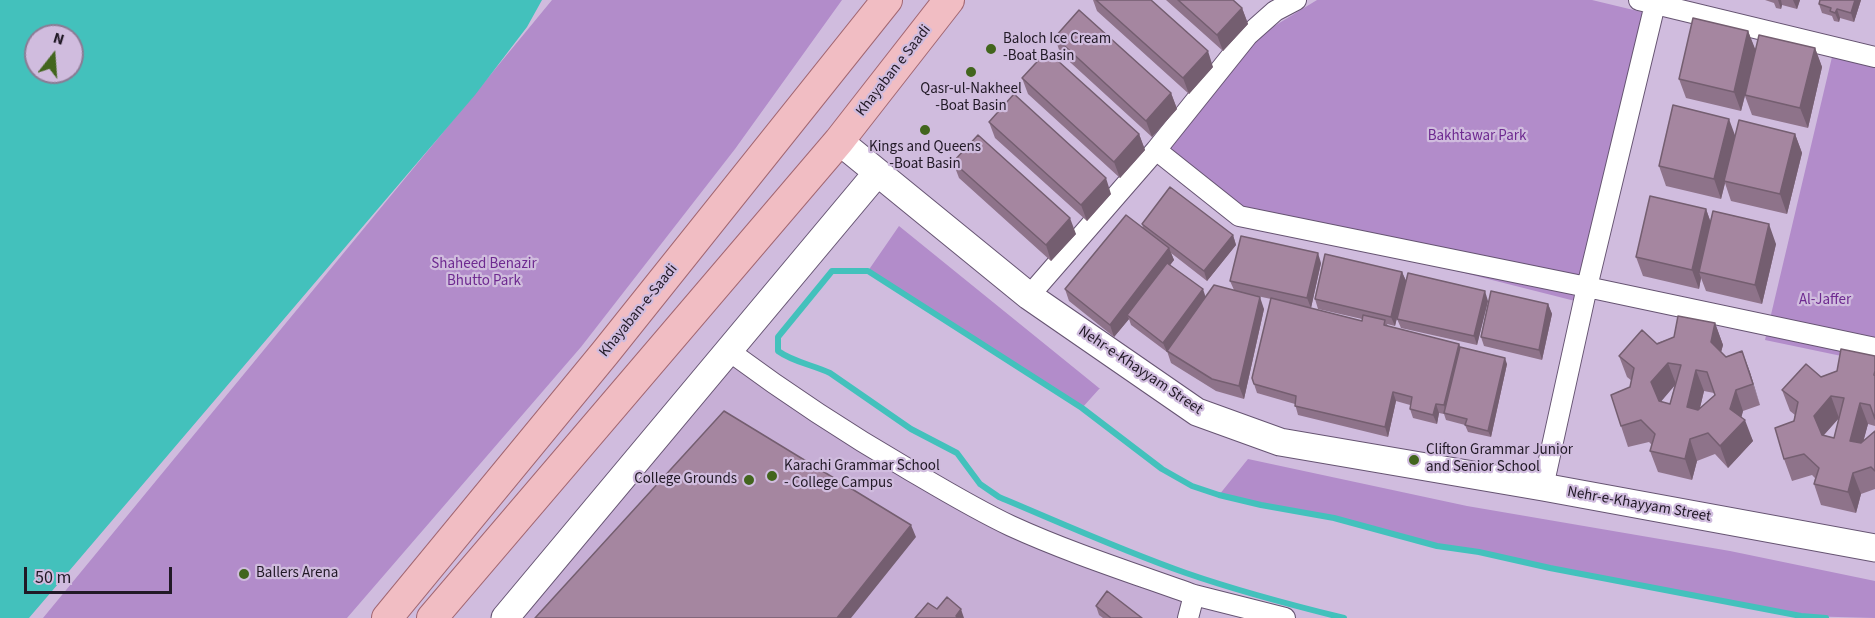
<!DOCTYPE html>
<style>
body{margin:0}
#map{position:relative;width:1875px;height:618px;overflow:hidden;background:#d0bcde;font-family:"Source Sans 3",sans-serif}
canvas{display:block}
.north{position:absolute;left:24px;top:24px;width:60px;height:60px;box-sizing:border-box;background:#d0bcde;border:2px solid #8a7b94;border-radius:50%;rotate:17deg;font-size:16px;font-weight:700;line-height:24px;text-align:center;color:#211926}
.north::after{content:'';display:block;margin:auto;width:21px;height:27px;background:#42651d;clip-path:polygon(50% 0,100% 100%,50% 72%,0 100%)}
.scale{position:absolute;left:24px;top:567px;width:148px;height:27px;box-sizing:border-box;border:3px solid #211926;border-top:0;padding-left:8px;font-size:18px;line-height:21px;white-space:nowrap;color:#211926;-webkit-text-stroke:4px #d0bcde;paint-order:stroke}
</style>
<div id="map">
<canvas width="1875" height="618"></canvas>
<div class="north">N</div>
<div class="scale">50 m</div>
</div>
<script>
const g = document.querySelector('canvas').getContext('2d');
g.lineJoin = 'round';
function paint(path, color) { g.fillStyle = color; g.fill(path, 'evenodd'); }
function trace(path, color, width, dash) { g.strokeStyle = color; g.lineWidth = width; g.lineCap = dash ? 'butt' : 'round'; g.setLineDash(dash || []); g.stroke(path); }
function drawText(font, color, halo, rows, align = 'center') {
  g.font = font + ' "Source Sans 3",sans-serif'; g.lineWidth = 4.5; g.setLineDash([]); g.textBaseline = 'middle'; g.strokeStyle = halo; g.fillStyle = color; for (const [text, x, y, turn = 0] of rows) {
    g.save(); g.translate(x, y); g.rotate((+turn || 0) * Math.PI / 180); g.textAlign = isNaN(turn) ? turn : align; if (halo) g.strokeText(text, 0, 0); g.fillText(text, 0, 0); g.restore();
  }
}
const built = new Path2D(`
 M729 351 970 506 1194 595 1188 618H505Z`);
const green = new Path2D(`
 M552 0H842L735 149 581 347 347 618H43Z
 M1317 0H1592L1646 13 1579 302 1239 216 1159 162 1246 50 1271 28Z
 M1832 57 1875 67V363L1765 340Z
 M899 226 1099 388H1100L1082 408 868 271Z
 M1248 459 1467 506 1730 551 1875 581V618L1801 616 1550 568 1479 552 1451 549 1334 518 1261 505 1219 495Z`);
const water = new Path2D(`
 M0 0H542L527 27 475 95 29 618H0ZM36 36H72V72H36Z`);
const stream = new Path2D(`
 M1344 618C1291 605 1238 591 1186 573 1123 551 1061 523 999 497L980 484 957 453 911 429 830 373C813 365 793 362 778 351V337L832 271H868L1082 408 1162 469 1192 486 1219 495 1261 505 1334 518 1437 546 1479 552 1550 568 1801 616 1826 618`);
const street = new Path2D(`
 M1639 0 1875 57
 M1156 150 1239 216 1587 287 1875 348
 M1029 296 1156 150 1248 35 1275 11 1296 0
 M729 351C787 394 846 433 908 469 942 489 975 509 1011 526 1070 553 1133 573 1194 595
 M1543 487 1587 287 1656 0
 M1188 618 1194 595 1285 618`);
const secondary = new Path2D(`
 M839 141 1029 296 1197 412 1280 442 1543 487 1875 548
 M505 618 877 173`);
const primary = new Path2D(`
 M387 618 605 353 887 0
 M432 618 839 141 949 0`);
const wall = new Path2D(`
 M1093 0H1151L1213 67 1189 94 1097 11Z
 M1166 0H1233L1242 8 1248 24 1223 51Z
 M1765 0H1800L1797 9 1782 5 1781 9 1776 8 1774 3Z
 M1820 0H1861L1854 22 1840 18 1839 22 1834 21 1832 16 1822 13 1819 4Z
 M1748 31 1755 50 1815 48 1822 67 1808 128 1752 115 1745 96 1741 111 1686 98 1679 79Z
 M1055 37 1171 93 1177 109 1152 137 1060 53Z
 M1022 78 1139 134 1145 150 1120 178 1028 94Z
 M989 122 1111 194 1087 221 995 138Z
 M1795 134 1802 153 1787 214 1731 201 1725 183 1721 199 1666 186 1659 166 1735 136Z
 M953 162 1076 234 1051 261 959 178Z
 M1706 209 1711 223 1776 244 1762 304 1706 291 1701 278 1699 289 1643 276 1636 257Z
 M1142 224 1233 235 1236 245 1207 281 1171 253 1174 260 1170 265 1206 297 1234 290 1230 281 1321 263 1311 308 1287 302 1362 321V319L1318 309 1315 299 1402 272 1406 281 1488 301 1477 345 1401 328 1397 319 1405 284 1395 326 1387 324 1388 326 1459 344 1460 347 1507 364 1491 437 1468 432 1465 425 1446 420 1444 414 1439 413 1437 424 1413 418 1410 409V405L1396 401 1388 437 1298 415 1295 404 1257 393 1252 378 1271 299 1239 292 1264 309 1244 399 1216 391 1171 363 1167 351V352L1131 325 1129 319 1114 337 1069 301 1065 289 1143 228Z
 M1548 304 1552 314 1542 360 1484 346 1481 337Z
 M1715 323 1723 345 1721 352 1726 357 1742 351 1760 405 1743 411 1741 417 1753 441 1728 468 1715 454 1697 461 1692 480 1658 472 1650 451 1652 445 1649 442 1628 447 1621 426 1632 381 1627 377 1619 356ZM1675 384 1670 404 1660 402ZM1704 391 1714 393 1715 395 1700 408Z
 M1875 356V426L1868 424 1863 441 1875 431V489L1861 494 1856 513 1821 505 1814 484 1815 478 1812 475 1792 481 1784 459 1795 415 1790 411 1782 390 1821 377ZM1839 418 1834 438 1824 435Z
 M1096 606 1142 618H1103L1099 615Z`);
const shadedWall = new Path2D(`
 M1778 0H1781L1782 5 1781 9Z
 M1793 0H1800L1797 9Z
 M1855 0H1861L1854 22 1851 13Z
 M1242 8 1248 24 1223 51 1217 35Z
 M1837 9 1840 18 1839 22 1835 13Z
 M1748 31 1756 51 1741 111 1734 92Z
 M1815 48 1822 67 1808 128 1800 108Z
 M1208 51 1213 67 1189 94 1183 78Z
 M1171 93 1177 109 1152 137 1146 121Z
 M1729 119 1736 138 1724 181 1725 183 1721 199 1714 179Z
 M1139 134 1145 150 1120 178 1114 162Z
 M1795 134 1802 153 1787 214 1780 194Z
 M1106 178 1111 194 1087 221 1081 205Z
 M1706 209 1713 229 1699 272 1701 278 1699 289 1692 270Z
 M1070 218 1076 234 1051 261 1046 245Z
 M1769 224 1776 244 1762 304 1755 285Z
 M1233 235 1236 245 1207 281 1204 271Z
 M1169 248 1174 260 1130 317 1127 315 1129 319 1114 337 1110 325Z
 M1318 253 1321 263 1311 308 1307 298Z
 M1402 272 1406 281 1395 326 1391 317Z
 M1203 289 1206 298 1167 352 1163 343Z
 M1485 291 1488 301 1477 345 1474 336Z
 M1260 297 1264 309 1244 399 1239 386Z
 M1548 304 1552 314 1542 360 1539 350Z
 M1715 323 1723 345 1718 363 1711 342Z
 M1459 344 1462 353 1447 415 1444 405Z
 M1742 351 1750 372 1760 405Z
 M1505 358 1507 364 1491 437 1488 431Z
 M1668 363 1676 384 1659 404 1651 382Z
 M1696 370 1704 391 1695 428 1687 407Z
 M1736 390 1743 411 1739 427 1745 420 1753 441 1728 468 1720 446Z
 M1393 392 1396 401 1388 437 1385 427Z
 M1831 396 1839 418 1822 437 1814 416Z
 M1860 403 1868 424 1858 462 1850 441Z
 M1436 404 1439 413 1437 424 1433 415Z
 M1690 439 1697 461 1692 480 1685 459Z
 M1853 473 1861 494 1856 513 1848 492Z
 M911 525 916 537 851 618H837Z
 M961 609 964 618H956V616Z`);
const building = new Path2D(`
 M1096 0H1151L1208 51 1183 78Z
 M1178 0H1233L1242 8 1217 35Z
 M1820 0H1855L1851 13 1837 9 1835 13 1830 11 1831 8 1819 4Z
 M1079 10 1171 93 1146 121 1055 37Z
 M1693 18 1748 31 1734 92 1679 79Z
 M1759 35 1815 48 1800 108 1745 95Z
 M1047 51 1139 134 1114 162 1022 78Z
 M1014 94 1106 178 1081 205 989 122Z
 M1673 105 1729 119 1714 179 1659 166Z
 M1739 120 1795 134 1780 194 1724 181Z
 M978 135 1070 218 1046 245 953 162Z
 M1170 187 1233 235 1204 271 1142 224Z
 M1650 196 1706 209 1692 270 1636 257Z
 M1713 211 1769 224 1755 285 1699 272Z
 M1126 215 1169 248 1110 325 1065 289Z
 M1241 236 1318 253 1307 298 1230 281Z
 M1325 254 1402 272 1391 317 1315 299Z
 M1167 263 1203 289 1163 343 1127 315Z
 M1408 273 1485 291 1474 336 1397 319Z
 M1214 285 1260 297 1239 386 1212 379 1167 351Z
 M1491 291 1548 304 1539 350 1481 337Z
 M1271 298 1362 321 1363 315 1385 320 1384 325 1459 344 1444 405 1436 404 1433 415 1410 409 1412 397 1393 392 1385 427 1295 406 1296 396 1254 384 1252 378Z
 M1678 316 1715 323 1711 342 1726 357 1742 351 1753 384 1736 390 1730 409 1745 420 1720 446 1708 433 1690 439 1685 459 1650 451 1655 434 1641 420 1621 426 1611 395 1630 387 1634 368 1619 356 1642 330 1657 344 1674 337ZM1668 363 1681 365 1670 404 1659 401 1651 382ZM1696 370 1707 372 1715 395 1698 410 1687 407Z
 M1460 347 1505 358 1488 431 1465 425 1467 419 1444 413Z
 M1841 349 1875 356V371L1874 375 1875 376V419L1870 405 1860 403 1850 441 1861 443 1875 431V471L1871 467 1853 473 1848 492 1814 484 1819 468 1804 454 1784 459 1775 428 1794 421 1798 402 1782 390 1806 364 1821 377 1837 371ZM1831 396 1844 398 1834 438 1822 435 1814 416Z
 M724 411 911 525 837 618H535Z
 M1107 591 1142 618H1111L1096 606Z
 M947 597 961 609 956 616 958 618H915L928 603 937 609Z`);
const markers = [
 [991,49,6,"#42651d"],
 [971,72,6,"#42651d"],
 [925,130,6,"#42651d"],
 [1414,460,6,"#42651d"],
 [772,476,6,"#42651d"],
 [749,480,6,"#42651d"],
 [244,574,6,"#42651d"]
];
const poiNames = [
 ["Baloch Ice Cream",1003,40],
 ["-Boat Basin",1003,57],
 ["Qasr-ul-Nakheel",971,90,"center"],
 ["-Boat Basin",971,107,"center"],
 ["Kings and Queens",925,148,"center"],
 ["-Boat Basin",925,165,"center"],
 ["Clifton Grammar Junior",1426,451],
 ["and Senior School",1426,468],
 ["Karachi Grammar School",784,467],
 ["- College Campus",784,484],
 ["College Grounds",737,480,"right"],
 ["Ballers Arena",256,574]
];
const streetNames = [
 ["Khayaban e Saadi",894,71,-52],
 ["Khayaban-e-Saadi",639,311,-51],
 ["Nehr-e-Khayyam Street",1140,371,34],
 ["Nehr-e-Khayyam Street",1639,505,10]
];
const parkNames = [
 ["Bakhtawar Park",1477,137],
 ["Shaheed Benazir",484,265],
 ["Bhutto Park",484,282],
 ["Al-Jaffer",1825,301]
];
paint(built, '#c7afd6');
paint(green, '#b28cca');
paint(water, '#43c1bc');
trace(stream, '#43c1bc', 6);
trace(street, '#665472', 22);
trace(secondary, '#665472', 29);
trace(primary, '#a26772', 32);
trace(street, '#fff', 20);
trace(secondary, '#fff', 27);
trace(primary, '#f1bdc3', 30);
paint(wall, '#8e738a');
paint(shadedWall, '#745e70');
paint(building, '#a586a0');
trace(building, '#745e70', 1.5);
for (const [x, y, r, color] of markers) { const dot = new Path2D(); dot.arc(x, y, r, 0, 2 * Math.PI); g.fillStyle = color; g.fill(dot); trace(dot, '#d0bcde', 2); }
drawText('15px', '#211926', '#d0bcde', poiNames, 'left');
drawText('15px', '#211926', '#d0bcde', streetNames);
drawText('15px', '#6e2a90', '#d0bcde', parkNames);
</script>
